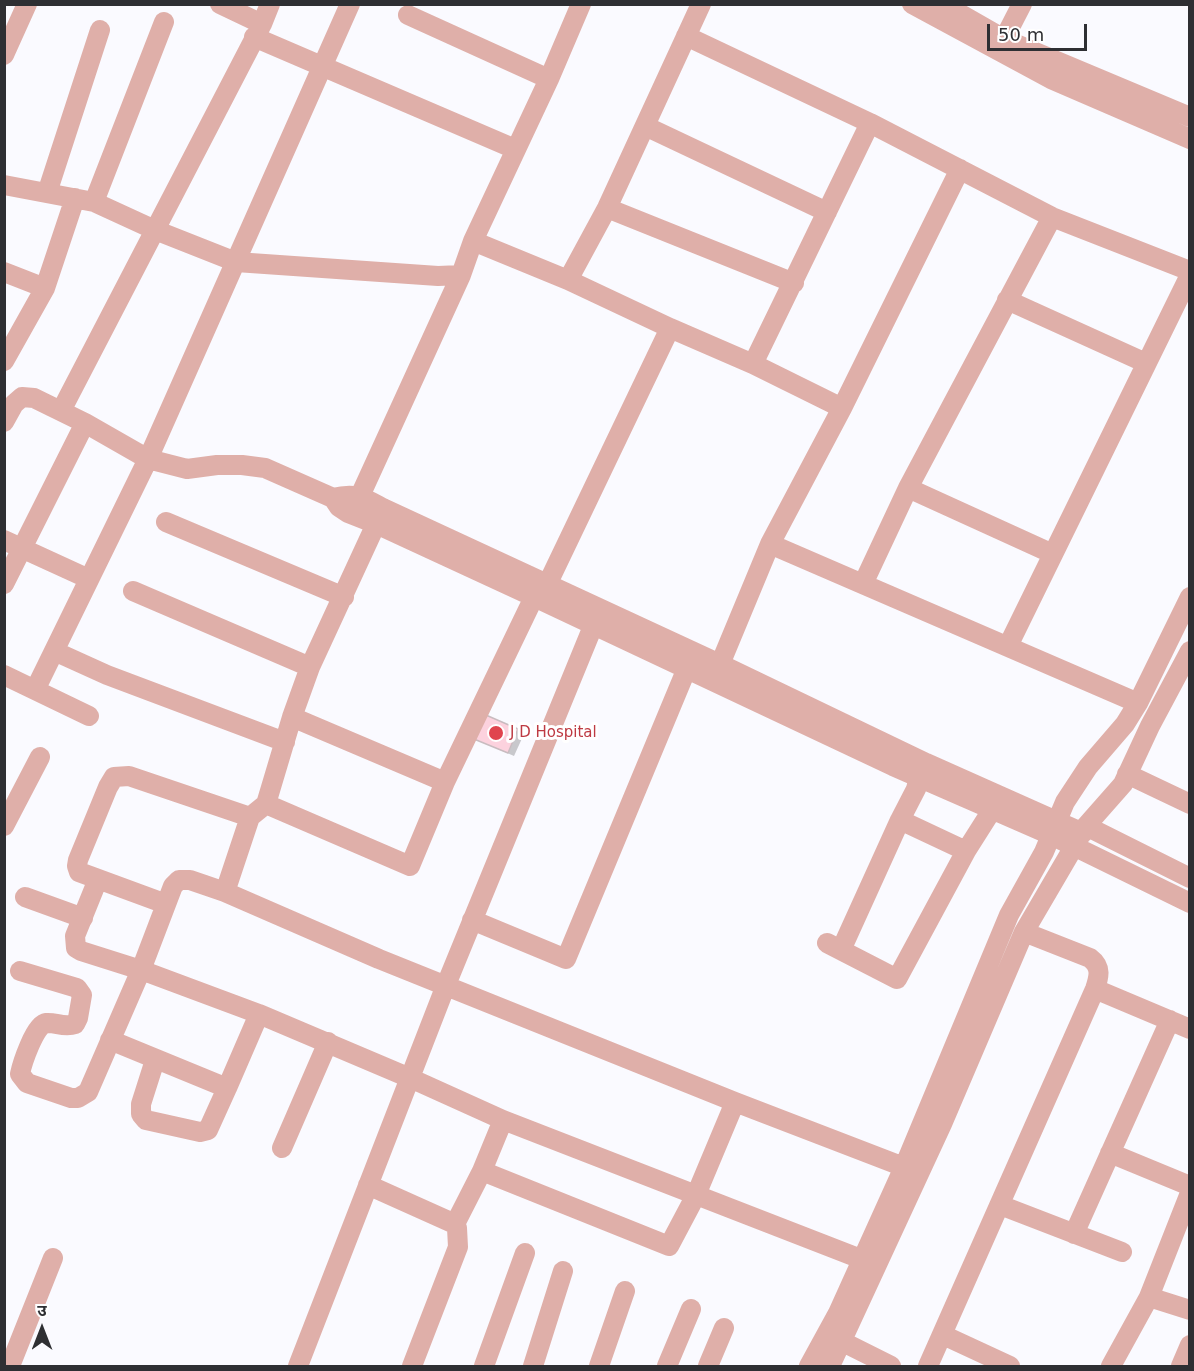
<!DOCTYPE html>
<meta charset="utf-8">
<style>
body{margin:0}
#map{position:relative;width:1194px;height:1371px;overflow:hidden;background:#fafaff;font-family:"DejaVu Sans","Noto Sans Devanagari",sans-serif}
canvas{display:block}
.frame{position:absolute;inset:0;border:6px solid #2e2f33;pointer-events:none}
.north{position:absolute;left:12px;top:1299px;width:60px;height:60px;-webkit-text-stroke:4px #fff;paint-order:stroke;rotate:0deg;font-size:16px;font-weight:700;line-height:24px;text-align:center;color:#2e2f33}
.north::after{content:'';display:block;margin:auto;width:21px;height:27px;background:#2e2f33;clip-path:polygon(50% 0,100% 100%,50% 72%,0 100%)}
.scale{position:absolute;left:987px;top:24px;width:100px;height:27px;box-sizing:border-box;border:3px solid #2e2f33;border-top:0;padding-left:8px;font-size:18px;line-height:21px;white-space:nowrap;color:#2e2f33;-webkit-text-stroke:4px #fff;paint-order:stroke}
</style>
<div id="map">
<canvas width="1194" height="1371"></canvas>
<div class="frame"></div>
<div class="north">उ</div>
<div class="scale">50 m</div>
</div>
<script>
const g = document.querySelector('canvas').getContext('2d');
g.lineJoin = 'round';
function paint(path, color) { g.fillStyle = color; g.fill(path, 'evenodd'); }
function trace(path, color, width, dash) { g.strokeStyle = color; g.lineWidth = width; g.lineCap = dash ? 'butt' : 'round'; g.setLineDash(dash || []); g.stroke(path); }
function drawText(font, color, halo, rows, align = 'center') {
  g.font = font + ' "DejaVu Sans",sans-serif'; g.lineWidth = 6; g.setLineDash([]); g.textBaseline = 'middle'; g.strokeStyle = halo; g.fillStyle = color; for (const [text, x, y, turn = 0] of rows) {
    g.save(); g.translate(x, y); g.rotate((+turn || 0) * Math.PI / 180); g.textAlign = isNaN(turn) ? turn : align; if (halo) g.strokeText(text, 0, 0); g.fillText(text, 0, 0); g.restore();
  }
}
const shadow = new Path2D(`
 M480 714 524 734 514 756 477 740Z`);
const building = new Path2D(`
 M479 712 518 729 508 753 469 737Z`);
const minor = new Path2D(`
 M220 4 262 24
 M912 4 1051 79 1190 139
 M943 4 1004 39 1190 117
 M408 15 549 79
 M686 36 870 123 1052 217 1190 271
 M254 37 515 149
 M1004 39 1022 4
 M4 55 27 4
 M645 126 827 212
 M4 185 94 202 155 230 236 262 438 276 461 275
 M47 193 100 30
 M94 202 164 22
 M607 208 794 283
 M473 241 568 280 670 328 753 364 842 408
 M4 272 45 288
 M568 280 607 208 701 4
 M1007 300 1146 363
 M4 361 45 288 75 198
 M753 364 870 123
 M61 411 262 24 270 4
 M4 422 14 404 22 397 34 398 85 423 148 459 187 469 217 465H242L265 468 333 498 339 507 348 513 376 524 534 597 893 766 1051 835 1190 903
 M908 488 1053 554
 M360 496 461 275 473 241 549 79 581 4
 M333 498C356 492 364 498 383 508L720 664 926 763 1083 833
 M166 522 344 597
 M4 540 89 579
 M770 544 1138 703
 M4 584 85 423
 M863 584 908 488 1052 217
 M547 585 670 328
 M133 591 310 667
 M1008 646 1190 275
 M54 651 107 675 285 742
 M716 674 770 544 842 408 960 169
 M4 675 89 716
 M35 690 148 459 350 4
 M292 717 445 782
 M1127 774 1190 804
 M266 804 410 866 445 782 534 597
 M900 820 966 851
 M4 826 40 757
 M1086 826 1190 878
 M94 889 75 936 76 948 81 951 141 970 259 1014 410 1078 503 1120 861 1259
 M225 892 250 817 266 804 292 717 310 667 376 524
 M25 897 83 918
 M166 904 79 872 77 866 78 860 108 787 114 777 129 776 250 817
 M472 920 566 959 687 668
 M827 943 897 979 966 851 992 810
 M841 950 900 820 916 789 919 777
 M20 971 77 988 82 995 78 1018 75 1024C64 1028 56 1022 46 1023 35 1024 22 1064 20 1074L27 1083 71 1098H78L88 1092 141 970 173 886 179 880H190L225 892 379 959 735 1102 904 1167
 M1095 989 1190 1029
 M110 1040 227 1088 259 1014
 M155 1060 141 1104V1114L146 1120 200 1132 208 1130 227 1088
 M282 1148 328 1042
 M1110 1153 1190 1186
 M482 1171 669 1246 696 1195 735 1102
 M368 1185 455 1224 457 1228 458 1247 412 1366
 M1000 1205 1122 1252
 M455 1224 482 1171 503 1120
 M1074 1234 1170 1020
 M1149 1297 1190 1310
 M943 1335 1010 1366
 M843 1342 891 1366
 M10 1366 53 1258
 M298 1366 446 985 598 614
 M484 1366 525 1253
 M533 1366 563 1271
 M599 1366 625 1291
 M667 1366 691 1309
 M708 1366 724 1328
 M809 1366 838 1313 904 1167 1009 915 1044 852 1065 802 1088 767 1125 724 1138 703 1190 597
 M830 1366 942 1124 1024 932 1086 826 1123 784 1150 726 1190 651
 M928 1366 1095 989C1099 977 1102 967 1090 958L1024 932
 M1111 1366 1149 1297 1190 1193
 M1181 1366 1190 1345`);
const markers = [
 [496,733,8,"#e0444e"]
];
const healthNames = [
 ["J D Hospital",510,733]
];
paint(shadow, '#0003');
paint(building, '#fcd2de');
trace(building, '#c9bcc0', 1.5);
trace(minor, '#dfafa9', 20);
for (const [x, y, r, color] of markers) { const dot = new Path2D(); dot.arc(x, y, r, 0, 2 * Math.PI); g.fillStyle = color; g.fill(dot); trace(dot, '#fff', 2); }
drawText('15px', '#be3a42', '#fff', healthNames, 'left');
</script>
